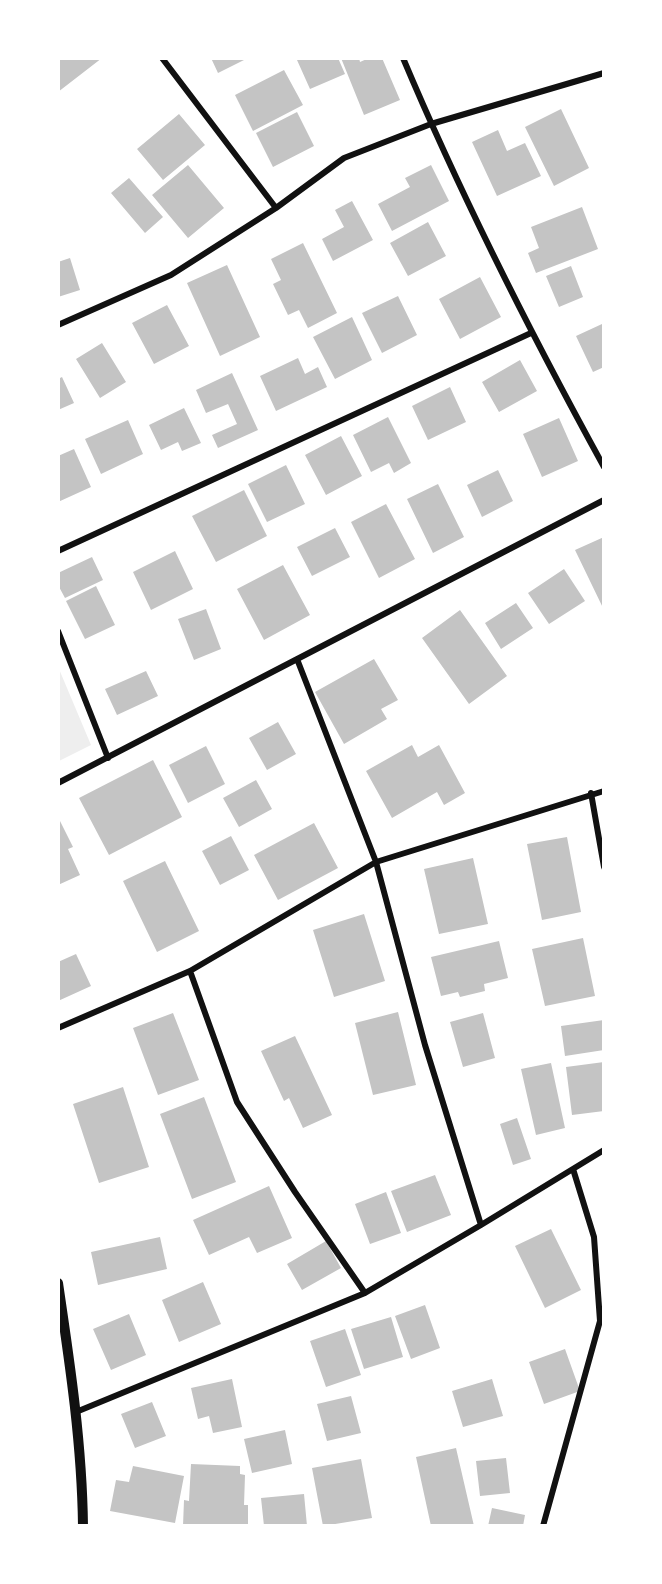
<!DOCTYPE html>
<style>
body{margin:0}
#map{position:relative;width:662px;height:1584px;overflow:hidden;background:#fff;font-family:Raleway,sans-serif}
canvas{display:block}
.frame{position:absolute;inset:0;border:60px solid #fff;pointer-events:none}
</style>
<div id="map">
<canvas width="662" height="1584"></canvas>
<div class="frame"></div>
</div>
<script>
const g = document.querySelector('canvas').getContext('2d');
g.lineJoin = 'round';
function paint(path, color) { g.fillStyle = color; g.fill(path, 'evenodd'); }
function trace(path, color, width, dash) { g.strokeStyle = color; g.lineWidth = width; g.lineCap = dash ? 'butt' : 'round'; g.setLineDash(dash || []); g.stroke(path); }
const green = new Path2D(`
 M59 669 91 745 59 761H58Z`);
const building = new Path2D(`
 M58 58H102L58 92Z
 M211 58H248L218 73Z
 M300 58H338L345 74 310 89 297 60Z
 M341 58H359L360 62 369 58H382L400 100 364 115Z
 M284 70 303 105 253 131 235 95Z
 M561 109 589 168 554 186 525 127Z
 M297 112 314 146 273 167 256 133Z
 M179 114 205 145 163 180 137 149Z
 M498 130 507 151 525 143 541 176 497 196 472 142Z
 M188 165 224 208 188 238 152 195Z
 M431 165 449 201 392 231 378 204 410 187 405 178Z
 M129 178 163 217 145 233 111 193Z
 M352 201 373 240 333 261 322 239 344 227 335 210Z
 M582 207 598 249 536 273 528 253 539 248 531 227Z
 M428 222 446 256 408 276 390 243Z
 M303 243 337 313 308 328 299 310 288 315 273 284 281 280 271 259Z
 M70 258 80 290 58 297V262Z
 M227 265 260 337 220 356 187 283Z
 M571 266 583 297 559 307 546 276Z
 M480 277 501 317 460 339 439 299Z
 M398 296 417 335 382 353 362 313Z
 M167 305 189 346 154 364 132 323Z
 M352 317 372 360 335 379 313 337Z
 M602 324 604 327V367L593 372 576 336Z
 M102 343 126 382 100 398 76 359Z
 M298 358 305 374 318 367 327 387 276 411 260 376Z
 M520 360 537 391 499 412 482 382Z
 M232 373 258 430 218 448 212 435 237 424 228 404 206 413 196 390Z
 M62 377 74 403 58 410V379Z
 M450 387 466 422 428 440 412 406Z
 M184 408 201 443 182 451 178 442 161 450 149 425Z
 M388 417 411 463 394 473 389 463 371 472 353 435Z
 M559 418 578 461 542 477 523 434Z
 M128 420 143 454 101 474 85 439Z
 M341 436 362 476 326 495 305 455Z
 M74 449 91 487 58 502V456Z
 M286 465 305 504 267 522 248 484Z
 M498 470 513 501 482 517 467 485Z
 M438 484 464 537 433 553 407 499Z
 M244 490 267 536 216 562 192 516Z
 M386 504 415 559 379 578 351 522Z
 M335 528 350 557 312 576 297 547Z
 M604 537V610L575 550Z
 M175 551 193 589 151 610 133 572Z
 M92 557 103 580 65 598 58 585V573Z
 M283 565 310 615 264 640 237 589Z
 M564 569 585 601 549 624 528 593Z
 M96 586 115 625 85 639 66 601Z
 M516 603 533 628 501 649 485 623Z
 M206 609 221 649 194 660 178 619Z
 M460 610 507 676 469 704 422 638Z
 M374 659 398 700 381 709 387 719 344 744 315 692Z
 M146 671 158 696 117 715 105 689Z
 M278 722 296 754 267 770 249 738Z
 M412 745 418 757 439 745 465 793 444 805 437 792 392 818 366 771Z
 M206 746 225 784 188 803 169 765Z
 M153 760 182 817 109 855 79 798Z
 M256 780 272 809 239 827 223 798Z
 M58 817 73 847 68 849 80 875 58 885Z
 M314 823 338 868 278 900 254 855Z
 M231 836 249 870 220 885 202 851Z
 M567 837 581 912 542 920 527 844Z
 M473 858 488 924 439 934 424 869Z
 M165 861 199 931 157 952 123 881Z
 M364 914 385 981 334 997 313 930Z
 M583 938 595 996 545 1006 532 949Z
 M499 941 508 978 484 984 485 991 460 997 458 992 441 996 431 957Z
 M76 954 91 986 58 1001V962Z
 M398 1012 416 1085 373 1095 355 1023Z
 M173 1013 199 1080 158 1095 133 1028Z
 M483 1013 495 1058 463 1067 450 1022Z
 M604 1020V1050L565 1056 561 1026Z
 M295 1036 332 1115 303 1128 289 1098 284 1101 261 1051Z
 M604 1062V1111L572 1115 566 1067Z
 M551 1063 565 1128 536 1135 521 1069Z
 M123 1087 149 1167 99 1183 73 1104Z
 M204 1097 236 1182 192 1199 160 1114Z
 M517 1118 531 1159 513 1165 500 1124Z
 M435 1175 451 1215 407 1232 391 1191Z
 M269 1186 292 1238 257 1253 249 1237 209 1255 193 1220Z
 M386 1192 401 1233 370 1244 355 1204Z
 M551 1229 581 1290 545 1308 515 1246Z
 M160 1237 167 1269 98 1285 91 1252Z
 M326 1241 341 1268 302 1290 287 1264Z
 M203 1282 221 1324 179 1342 162 1300Z
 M425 1305 440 1348 411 1359 395 1316Z
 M129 1314 146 1355 111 1370 93 1329Z
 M391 1317 403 1357 364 1369 351 1329Z
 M345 1329 361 1375 326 1387 310 1341Z
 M565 1349 580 1391 544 1404 529 1362Z
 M232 1379 242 1427 213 1433 209 1416 198 1419 191 1388Z
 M492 1379 503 1416 463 1427 452 1391Z
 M351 1396 361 1433 327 1441 317 1404Z
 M152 1402 166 1436 135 1448 121 1414Z
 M285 1430 292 1464 252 1473 244 1439Z
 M456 1448 474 1526H431L416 1457Z
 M506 1458 510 1493 480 1496 476 1461Z
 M361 1459 372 1518 323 1526 312 1468Z
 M191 1464 240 1466V1474L245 1475 244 1505H248V1526H183L184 1500 189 1501Z
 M133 1466 184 1476 175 1523 110 1511 116 1480 129 1482Z
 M304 1494 307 1526H264L261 1498Z
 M492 1508 525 1515 523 1526H488Z`);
const minor = new Path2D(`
 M162 58 276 208
 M403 58C462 198 531 334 604 467
 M58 325 171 275 276 208 344 158 431 124 604 73
 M58 551 531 333
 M58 631 108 758
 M297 659 376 862 425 1045 481 1225
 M58 783 604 500
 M591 793 604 867
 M190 971 237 1102 295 1192 365 1293
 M58 1028 190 971 376 862 604 791
 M76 1412 365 1293 481 1225 604 1150
 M543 1526 600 1321 594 1237 573 1169`);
const tertiary = new Path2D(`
 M58 1283C70 1364 82 1444 83 1526`);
paint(green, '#eee');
paint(building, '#c4c4c4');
trace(minor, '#111', 6);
trace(tertiary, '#111', 10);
</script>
